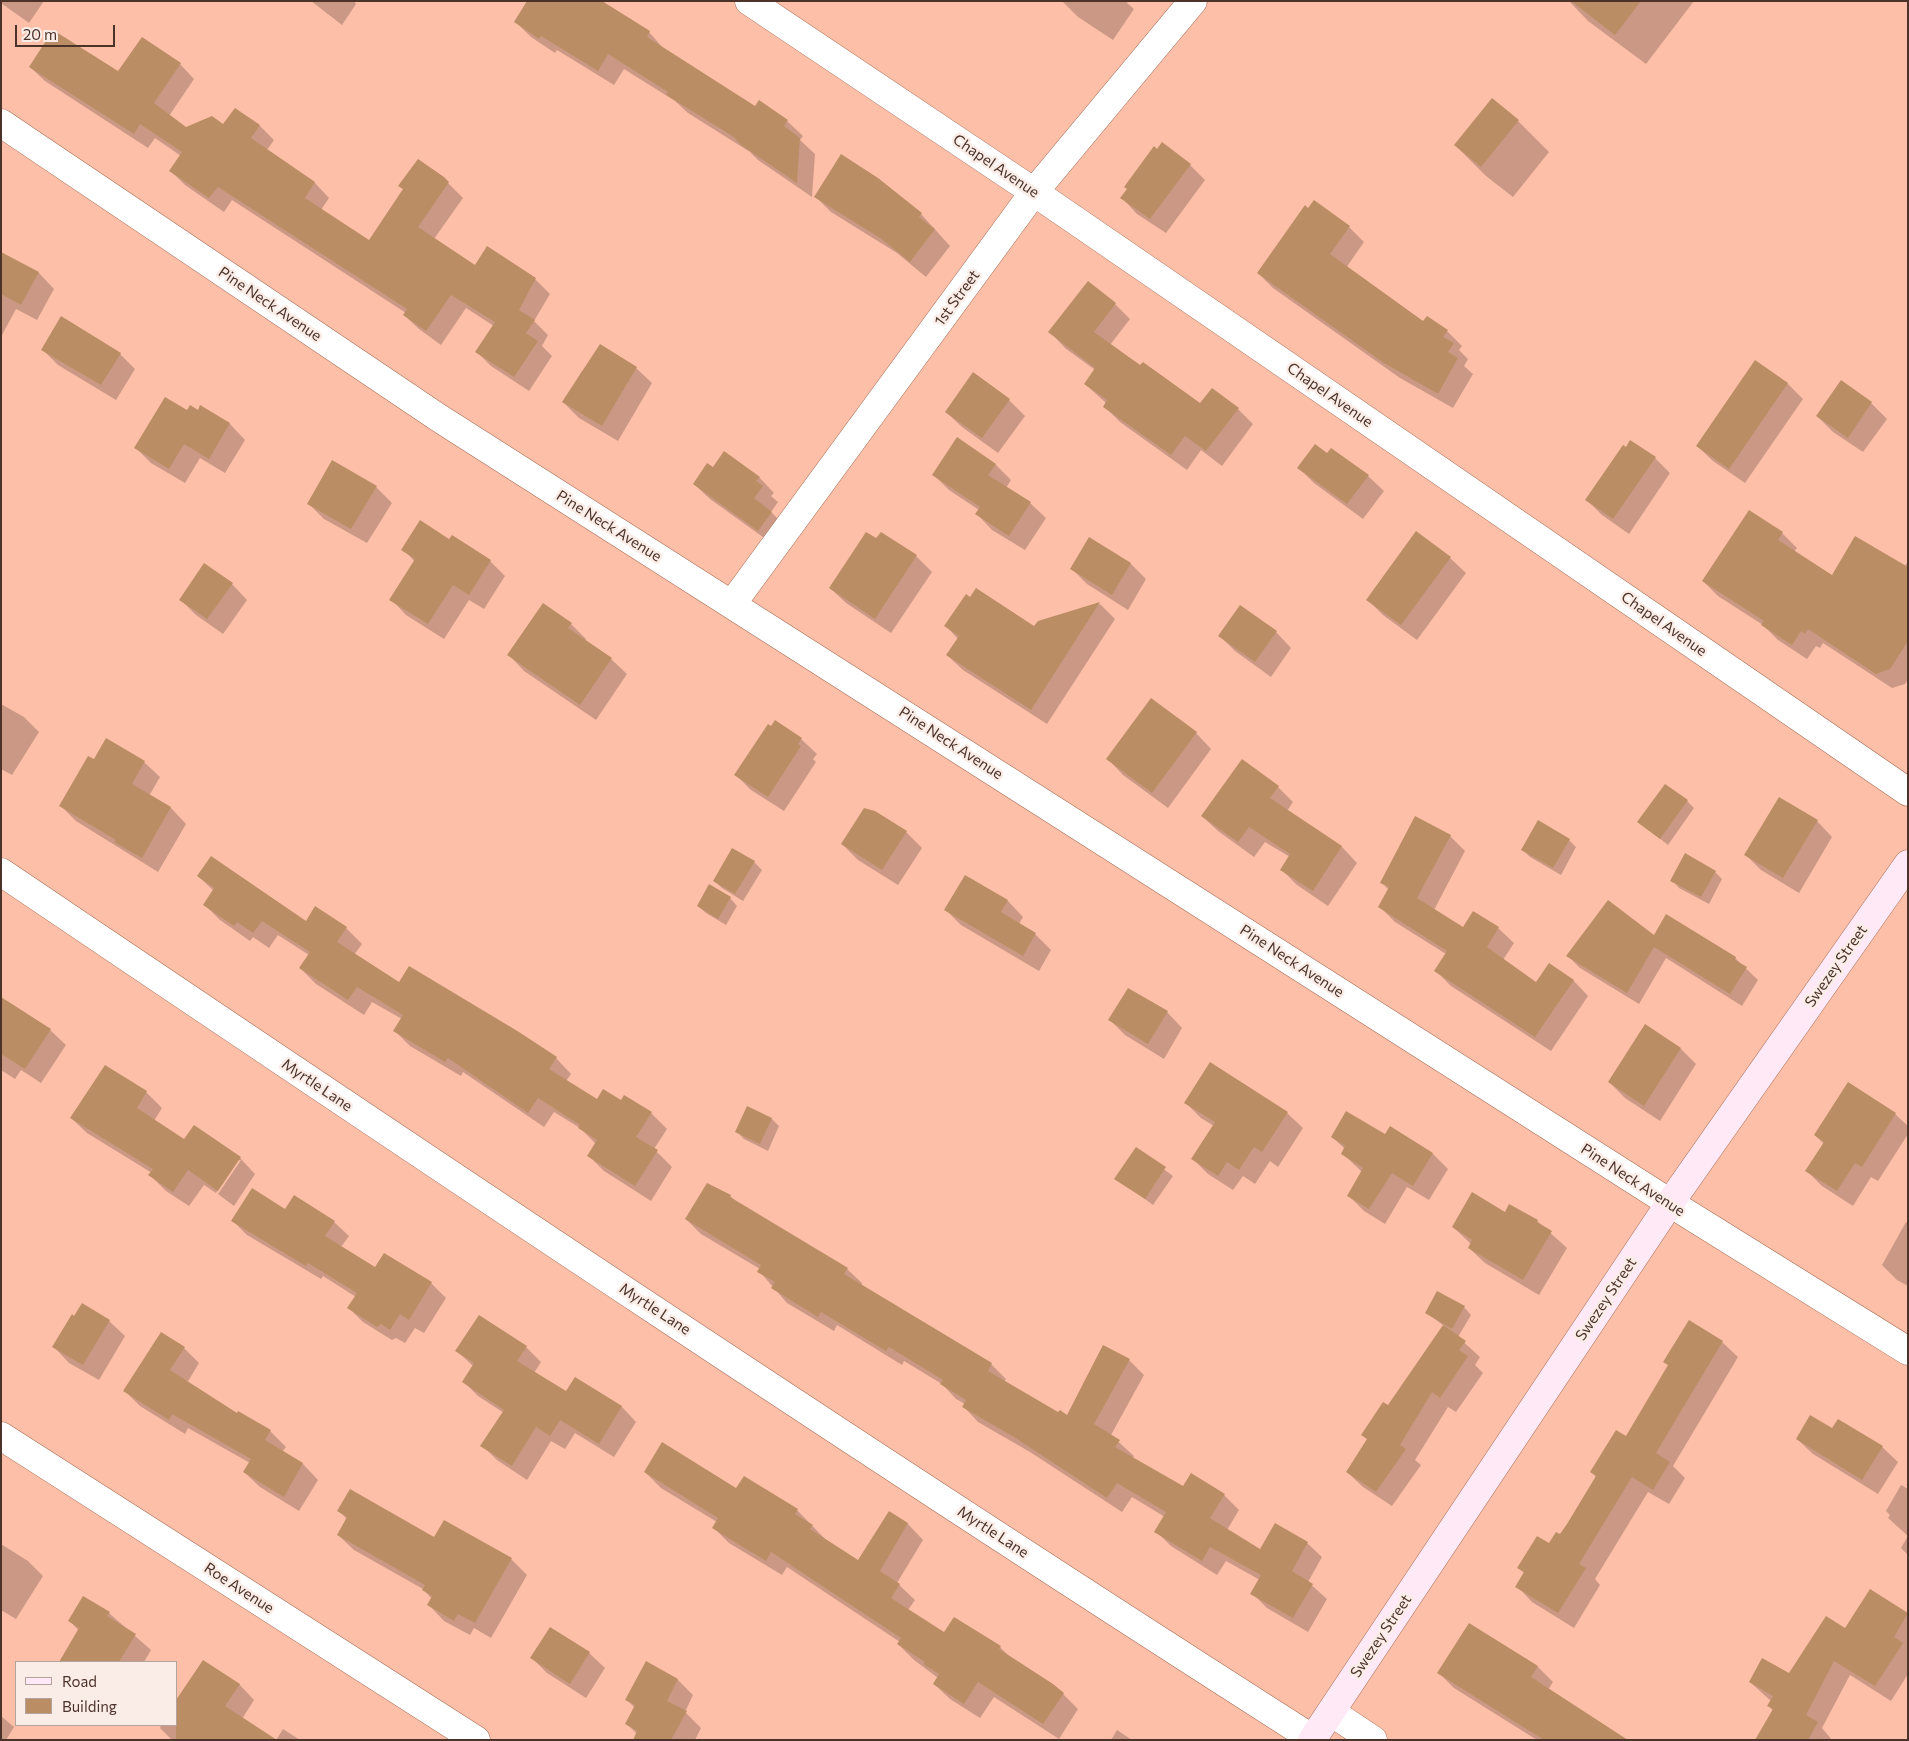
<!DOCTYPE html>
<style>
body{margin:0}
#map{position:relative;width:1909px;height:1741px;overflow:hidden;background:#fdbfa7;font-family:Commissioner,sans-serif}
canvas{display:block}
.frame{position:absolute;inset:0;border:2px solid #4c332a;pointer-events:none}
.legend{position:absolute;left:15px;top:1661px;width:162px;height:65px;box-sizing:border-box;background:#faede8;border:1px solid #b4a39c;margin:0;padding:6px 9px;list-style:none;font-size:15px;color:#4c332a}
.legend li{display:flex;align-items:center;gap:10px;height:25px}
.legend b{width:25px;border:1px solid #b4a39c}
.scale{position:absolute;left:15px;top:25px;width:100px;height:22px;box-sizing:border-box;border:2px solid #4c332a;border-top:0;padding-left:6px;font-size:15px;line-height:18px;white-space:nowrap;color:#4c332a;-webkit-text-stroke:4px #faede8;paint-order:stroke}
</style>
<div id="map">
<canvas width="1909" height="1741"></canvas>
<div class="frame"></div>
<ul class="legend">
<li><b style="height:6px;background:#ffe9f7"></b>Road</li>
<li><b style="height:14px;background:#bb8d64"></b>Building</li>
</ul>
<div class="scale">20 m</div>
</div>
<script>
const g = document.querySelector('canvas').getContext('2d');
g.lineJoin = 'round';
function paint(path, color) { g.fillStyle = color; g.fill(path, 'evenodd'); }
function trace(path, color, width, dash) { g.strokeStyle = color; g.lineWidth = width; g.lineCap = dash ? 'butt' : 'round'; g.setLineDash(dash || []); g.stroke(path); }
function drawText(font, color, halo, rows, align = 'center') {
  g.font = font + ' Commissioner,sans-serif'; g.lineWidth = 5; g.setLineDash([]); g.textBaseline = 'middle'; g.strokeStyle = halo; g.fillStyle = color; for (const [text, x, y, turn = 0] of rows) {
    g.save(); g.translate(x, y); g.rotate((+turn || 0) * Math.PI / 180); g.textAlign = isNaN(turn) ? turn : align; if (halo) g.strokeText(text, 0, 0); g.fillText(text, 0, 0); g.restore();
  }
}
const shadow = new Path2D(`
 M1 1H44L29 23 1 3Z
 M311 1H354L356 4 342 25Z
 M1062 1H1128L1127 3 1134 9 1113 40 1078 17Z
 M1569 1H1694L1646 64 1588 21Z
 M516 22 649 32 664 49 755 108 787 121 803 136 800 140 815 154 812 197 758 160 750 152 688 113 675 101 624 69 614 85 557 50 555 53 531 37Z
 M180 64 194 79 169 116 186 128 224 126 235 109 260 126 274 140 267 150 315 183 329 198 321 210 369 242 404 190 418 161 448 183 463 198 434 239 475 267 535 279 550 294 534 321 548 335 542 346 552 356 529 391 491 366 477 352 494 326 466 308 441 345 419 329 404 315 406 313 232 200 224 212 185 185 171 171 181 156 155 138 148 148 45 81 30 67 119 73Z
 M1492 99 1518 121 1549 152 1513 197 1486 176 1455 145Z
 M1190 165 1205 180 1166 233 1137 214 1122 198Z
 M816 197 921 214 950 246 926 277 897 253 831 212Z
 M1349 227 1364 242 1346 268 1424 323 1447 331 1462 346 1459 350 1468 359 1464 366 1473 374 1453 408 1400 378 1273 288 1258 273Z
 M1 253 39 273 54 289 37 320 16 309 1 337Z
 M1115 304 1130 319 1110 345 1200 405 1238 409 1253 424 1222 466 1201 450 1187 470 1120 422 1104 406 1106 403 1085 384 1095 370 1065 348 1050 332Z
 M42 349 120 354 135 369 116 400 58 365Z
 M1756 362 1788 384 1803 399 1745 483 1713 461 1697 446Z
 M636 368 652 383 618 441 579 418 563 402 582 371Z
 M973 374 1009 400 1025 416 998 453 962 427 946 412Z
 M1841 382 1871 403 1887 419 1863 452 1833 432 1817 416Z
 M201 407 230 424 245 440 225 473 200 458 185 483 151 463 136 448 188 412 199 411Z
 M1626 448 1655 458 1670 473 1629 534 1602 515 1587 500Z
 M1327 455 1368 476 1384 491 1363 519 1314 483 1299 468Z
 M333 462 376 487 392 503 367 543 324 519 309 504Z
 M995 464 1011 480 1006 488 1030 503 1046 518 1025 550 992 530 977 514 979 510 949 490 934 475Z
 M713 469 759 477 774 493 771 496 778 502 771 512 787 528 774 545 710 499 694 484Z
 M1749 511 1782 533 1797 548 1794 552 1833 577 1905 566 1908 561V679L1905 684 1892 688 1823 643 1820 648 1816 646 1807 659 1778 640 1763 625 1718 596 1703 581Z
 M881 534 916 556 932 572 891 633 846 603 830 588Z
 M1090 539 1131 564 1146 579 1128 610 1087 584 1072 569Z
 M450 540 490 561 505 576 484 609 469 600 444 639 406 615 391 599 415 562 403 549Z
 M1450 558 1466 573 1417 640 1383 615 1368 600Z
 M232 584 247 600 223 634 196 615 181 600Z
 M1100 604 1115 619 1047 724 963 670 947 655 958 639 946 626 1035 628 1039 622Z
 M571 624 586 639 585 641 611 659 627 674 596 720 524 671 509 655Z
 M1276 632 1291 648 1271 677 1235 651 1220 636Z
 M1 704 24 717 39 732 12 775 1 769Z
 M1196 733 1211 749 1168 808 1123 775 1108 759Z
 M801 739 817 754 813 759 816 762 784 811 751 790 736 775Z
 M95 761 144 762 160 777 149 796 171 808 186 824 158 872 76 821 61 806Z
 M1278 787 1293 802 1287 811 1342 847 1357 863 1328 906 1297 885 1282 870 1290 857 1265 842 1254 857 1218 831 1202 816Z
 M1687 801 1694 808 1668 845 1639 822Z
 M875 812 906 832 922 848 898 885 858 860 842 844Z
 M1817 821 1832 837 1799 893 1761 870 1746 855Z
 M1450 836 1465 851 1434 910 1463 928H1498L1514 943 1503 960 1537 984 1573 980 1588 996 1551 1051 1451 986 1436 971 1446 954 1395 922 1380 907 1389 890 1381 882Z
 M1569 840 1576 847 1561 875 1530 857 1523 850Z
 M754 862 762 870 743 901 722 888 714 881Z
 M1715 872 1722 879 1709 904 1679 888 1672 880Z
 M198 876 306 922 346 928 362 944 354 955 399 984 556 1058 571 1074 566 1081 597 1101 621 1102 625 1096 651 1113 667 1129 654 1149 672 1167 651 1201 604 1171 589 1156 596 1144 580 1128 554 1112 544 1127 463 1072 461 1076 410 1046 395 1031 402 1019 372 1002 364 1015 316 984 300 968 309 955 278 935 269 948 253 937 250 941 220 920 205 905 214 891Z
 M965 877 1008 901 1023 917 1019 924 1035 934 1051 950 1039 971 961 925 946 910Z
 M730 898 737 906 726 925 706 913 698 906Z
 M1654 937 1735 958 1758 980 1742 1006 1666 958 1639 1004 1580 968 1568 956Z
 M1 998 50 1030 66 1045 41 1083 21 1070 15 1079 1 1070Z
 M1167 1012 1182 1028 1164 1059 1125 1035 1110 1020Z
 M1646 1026 1681 1049 1696 1064 1660 1121 1625 1098 1609 1082Z
 M105 1067 146 1092 162 1108 154 1121 184 1141 240 1158 255 1174 234 1206 218 1194 241 1160H238L216 1193 204 1185 189 1206 166 1191 150 1175 152 1173 87 1133 71 1118Z
 M1186 1103 1287 1113 1303 1128 1278 1167 1270 1161 1255 1184 1243 1176 1233 1190 1208 1174 1193 1159 1214 1126 1201 1118Z
 M1895 1114 1908 1126V1134L1878 1181 1871 1177 1853 1206 1822 1186 1807 1171 1824 1144 1815 1135Z
 M772 1119 779 1126 768 1151 744 1139 737 1132Z
 M1386 1135 1433 1154 1448 1169 1429 1200 1407 1187 1385 1224 1364 1211 1348 1195 1362 1172 1342 1153 1345 1149 1332 1137Z
 M1136 1149 1173 1176 1153 1205 1116 1178Z
 M730 1196 738 1203 847 1269 862 1283 861 1286 991 1364 1006 1379 1004 1382 1059 1414 1067 1416 1129 1360 1144 1375 1111 1435 1134 1456 1132 1459 1183 1488 1224 1495 1239 1510 1227 1530 1260 1551 1307 1543 1322 1557 1308 1582 1327 1599 1308 1632 1267 1608 1252 1593 1260 1580 1226 1561 1217 1575 1171 1546 1156 1531 1165 1517 1132 1497 1122 1512 1030 1452 978 1422 964 1407 965 1404 956 1399 942 1384 904 1361 902 1365 837 1325 834 1331 787 1303 759 1271 760 1269 701 1234 686 1219Z
 M286 1211 334 1222 349 1236 341 1247 376 1269 384 1254 431 1283 446 1298 424 1333 415 1328 405 1343 396 1338 392 1340 363 1322 349 1308 356 1297 323 1276 321 1279 247 1235 233 1221Z
 M1505 1213 1537 1221 1567 1248 1539 1295 1485 1263 1469 1248 1471 1244 1453 1227Z
 M1906 1222 1908 1223V1286L1897 1280 1882 1265Z
 M1464 1307 1471 1315 1458 1337 1480 1357 1475 1365 1483 1373 1456 1412 1448 1407 1415 1460 1421 1465 1392 1506 1363 1487 1347 1472 1368 1440 1363 1435 1388 1407 1444 1326 1427 1313Z
 M479 1316 526 1347 541 1362 534 1373 566 1393 575 1379 622 1407 636 1422 614 1457 575 1433 565 1449 551 1441 527 1480 497 1460 482 1445 504 1413 478 1396 464 1382 474 1367 457 1351Z
 M109 1321 125 1336 99 1380 69 1363 54 1347Z
 M1722 1342 1738 1357 1673 1466 1685 1478 1669 1504 1648 1492 1595 1579 1600 1585 1574 1628 1532 1602 1517 1586 1525 1574 1519 1568 1560 1536 1596 1477 1592 1472Z
 M184 1348 199 1363 187 1383 237 1415 239 1412 270 1431 286 1447 282 1452 303 1464 318 1480 299 1511 260 1487 244 1472 250 1463 188 1428 185 1434 140 1406 125 1391Z
 M1833 1430 1882 1447 1898 1462 1878 1494 1813 1454 1797 1439Z
 M645 1472 737 1490 744 1478 797 1510 827 1541 858 1562 889 1513 908 1524 923 1540 897 1583 915 1600 908 1610 944 1634 1000 1647 1013 1660 1063 1694 1078 1709 1059 1739 994 1697 980 1718 950 1699 934 1684 938 1678 914 1660 898 1644 900 1642 787 1567 782 1575 729 1543 714 1528 717 1522 661 1488Z
 M1901 1485 1908 1489V1555L1901 1548 1908 1536 1888 1518 1890 1515 1886 1511Z
 M339 1511 511 1559 527 1575 491 1638 474 1628 470 1635 444 1621 429 1605 432 1599 423 1589 354 1550 338 1535 347 1519Z
 M1 1544 28 1561 43 1576 16 1619 1 1610Z
 M1870 1590 1908 1614V1674L1891 1701 1850 1675 1822 1728 1832 1740H1757L1773 1711 1769 1706 1771 1701 1750 1682 1790 1675 1845 1629Z
 M83 1598 109 1613 151 1650 144 1662H60L79 1631 70 1621Z
 M1469 1624 1538 1667 1553 1682 1548 1690 1625 1740H1537L1454 1688 1439 1673Z
 M589 1653 605 1668 586 1698 547 1673 532 1658Z
 M646 1663 678 1680 693 1695 685 1712 701 1728 695 1740H643L627 1724 635 1708 627 1700Z
 M239 1684 254 1700 242 1719 274 1740H172L160 1728 161 1725H176Z
 M1 1716 14 1727 6 1740H1Z
 M283 1729 300 1740H276Z
 M1117 1730 1132 1740H1111Z`);
const building = new Path2D(`
 M527 1H602L650 31 647 37 755 106 759 100 788 120 784 126 800 138 797 183 741 145 734 137 671 98 666 94 668 92 608 54 598 71 541 36 539 39 514 22Z
 M1571 1H1641L1615 35Z
 M53 30 118 71 142 37 181 63 154 103 186 127 212 116 223 124 235 108 260 125 251 138 315 182 305 198 369 240 403 189 398 186 418 159 444 177 449 182 418 227 475 265 487 246 536 278 519 310 535 320 526 333 538 341 514 377 475 352 495 322 451 295 426 331 403 315 407 309 218 187 209 198 169 171 182 152 140 124 134 134 29 67Z
 M1492 98 1519 120 1481 167 1454 145Z
 M1162 142 1191 164 1150 219 1120 198 1127 189 1124 187 1154 146 1157 149Z
 M841 154 878 178 922 213 919 217 935 229 910 262 880 238 814 197Z
 M1314 200 1350 226 1330 254 1423 321 1427 316 1448 330 1443 337 1454 343 1448 352 1458 358 1438 394 1384 363 1257 273 1305 205 1308 208Z
 M1 252 39 272 21 305 1 294Z
 M1088 281 1116 303 1094 332 1140 365 1143 362 1200 403 1212 388 1239 408 1206 451 1185 436 1171 455 1103 407 1107 400 1084 384 1095 368 1048 332Z
 M61 316 121 353 101 385 41 350Z
 M600 344 637 367 602 426 562 402Z
 M1755 360 1788 383 1729 469 1696 446Z
 M973 372 1010 399 982 438 945 412Z
 M1841 380 1872 402 1848 438 1816 416Z
 M165 397 187 410 190 405 198 410 200 405 230 423 209 459 184 444 169 469 134 448Z
 M957 437 996 464 988 475 1031 502 1009 536 975 514 980 507 932 475Z
 M1630 440 1656 457 1613 519 1585 500 1623 445 1626 447Z
 M1315 444 1327 453 1331 448 1369 475 1347 504 1297 468Z
 M724 451 760 477 756 481 763 486 754 498 772 512 758 531 693 484 707 463 713 467Z
 M332 460 377 486 351 529 307 504Z
 M1749 510 1783 532 1778 540 1832 575 1855 536 1908 567V641L1890 669 1876 674 1808 629 1805 634 1801 631 1792 645 1761 625 1764 621 1702 581Z
 M420 520 449 539 452 535 491 560 469 595 453 585 428 624 389 600 415 559 401 550Z
 M1416 531 1451 557 1401 625 1366 600Z
 M866 532 876 538 881 532 917 555 875 619 829 588Z
 M1089 537 1131 563 1112 595 1070 569Z
 M204 563 233 583 207 619 179 600Z
 M976 588 1034 626 1038 621 1100 602 1031 710 946 655 959 636 944 626 966 594 970 597Z
 M543 603 572 623 568 628 612 658 580 705 507 655Z
 M1240 605 1277 631 1255 662 1218 636Z
 M1151 698 1197 732 1152 793 1106 759Z
 M775 720 802 738 798 744 801 746 768 797 734 775 768 724 771 726Z
 M106 738 145 761 132 784 171 807 142 858 114 842 116 840 59 806 88 756 94 759Z
 M1242 759 1279 786 1270 798 1342 846 1313 891 1280 870 1290 854 1249 827 1238 842 1201 816Z
 M1665 784 1688 800 1660 839 1637 822Z
 M1779 797 1818 820 1783 878 1744 855Z
 M864 808 875 811 907 831 882 870 841 844Z
 M1415 816 1451 835 1417 898 1463 927 1473 911 1499 927 1487 947 1536 982 1549 963 1574 980 1535 1037 1434 971 1447 951 1378 907 1389 887 1380 883Z
 M1538 820 1570 839 1553 868 1521 850Z
 M732 848 755 861 735 894 713 881Z
 M1685 853 1716 871 1701 897 1670 881Z
 M211 856 306 921 315 906 347 927 337 942 399 982 409 966 519 1032 557 1057 549 1069 597 1099 603 1089 621 1100 624 1095 652 1112 636 1137 658 1150 635 1186 587 1156 597 1140 578 1128 580 1125 538 1098 528 1113 448 1058 445 1062 393 1031 403 1015 357 987 348 1000 299 968 310 952 262 921 253 933 237 922 234 926 203 905 214 888 197 876Z
 M965 875 1008 900 1001 912 1036 933 1023 956 944 910Z
 M709 884 731 897 718 919 697 906Z
 M1608 900 1654 935 1666 914 1736 957 1735 960 1747 967 1730 994 1654 947 1627 993 1566 956Z
 M1128 988 1168 1011 1148 1044 1108 1020Z
 M1 997 51 1029 25 1069 1 1054Z
 M1645 1024 1681 1048 1644 1106 1608 1082Z
 M1210 1062 1288 1112 1262 1152 1254 1147 1239 1170 1227 1162 1218 1176 1191 1159 1215 1122 1184 1103Z
 M105 1065 147 1091 137 1108 184 1139 194 1125 241 1157 218 1191 188 1170 173 1192 148 1175 153 1169 70 1118Z
 M1848 1082 1896 1113 1862 1167 1855 1163 1837 1191 1805 1171 1824 1142 1814 1135Z
 M747 1106 772 1118 760 1144 735 1132Z
 M1346 1111 1385 1134 1390 1126 1433 1153 1413 1186 1392 1173 1369 1209 1347 1196 1363 1168 1341 1154 1345 1146 1331 1137Z
 M1136 1147 1166 1167 1145 1199 1114 1179Z
 M707 1183 731 1195 730 1197 848 1268 844 1274 992 1363 988 1371 1058 1412 1060 1410 1067 1415 1103 1345 1130 1359 1094 1424 1120 1440 1115 1447 1183 1486 1191 1473 1225 1494 1210 1518 1260 1549 1275 1523 1308 1542 1292 1571 1313 1584 1293 1618 1250 1594 1261 1575 1210 1547 1202 1561 1154 1532 1166 1512 1117 1483 1107 1498 1014 1437 962 1407 966 1400 940 1384 943 1380 889 1347 886 1351 821 1312 818 1317 771 1288 775 1282 757 1272 761 1265 685 1219Z
 M252 1188 285 1209 294 1195 335 1221 325 1236 375 1267 384 1253 432 1282 409 1320 400 1314 390 1330 381 1324 377 1327 347 1308 357 1293 308 1263 306 1266 231 1221Z
 M1472 1192 1505 1212 1509 1204 1538 1220 1537 1222 1552 1231 1523 1280 1468 1248 1472 1240 1452 1227Z
 M1437 1291 1465 1306 1452 1329 1425 1313Z
 M82 1303 110 1320 83 1365 52 1347 72 1314 74 1316Z
 M479 1315 527 1346 517 1361 566 1391 575 1377 622 1406 599 1444 560 1420 550 1436 536 1427 512 1466 480 1446 504 1410 462 1382 474 1363 455 1351Z
 M1689 1320 1723 1341 1656 1453 1670 1462 1653 1490 1632 1477 1579 1564 1586 1568 1558 1613 1515 1587 1524 1572 1517 1568 1537 1536 1549 1543 1556 1532 1560 1534 1567 1524 1596 1476 1590 1472 1616 1430 1626 1436 1668 1365 1663 1362Z
 M1443 1325 1466 1341 1459 1350 1468 1356 1440 1398 1432 1392 1400 1445 1406 1449 1376 1492 1346 1472 1367 1439 1361 1435 1383 1402 1388 1405Z
 M161 1332 185 1347 170 1370 237 1413 238 1411 271 1430 265 1440 303 1463 284 1497 243 1472 251 1459 172 1414 169 1420 123 1391Z
 M1810 1415 1832 1428 1838 1419 1883 1446 1862 1480 1796 1439Z
 M662 1442 736 1488 744 1476 798 1509 795 1514 813 1525 810 1529 858 1560 889 1511 908 1523 880 1571 900 1584 891 1598 944 1632 954 1617 1001 1646 999 1649 1053 1684 1064 1693 1043 1724 978 1682 964 1704 933 1684 939 1674 923 1664 925 1662 897 1644 901 1638 771 1552 766 1561 712 1528 718 1518 644 1472Z
 M350 1489 434 1537 444 1520 512 1558 475 1623 458 1614 454 1621 427 1605 432 1596 422 1590 425 1585 337 1535 347 1517 337 1511Z
 M1870 1589 1908 1613 1894 1637 1903 1643 1875 1686 1834 1661 1806 1715 1818 1722 1808 1740H1755L1773 1709 1767 1706 1773 1696 1749 1682 1762 1658 1789 1673 1826 1616 1845 1628Z
 M83 1596 110 1612 107 1616 136 1634 119 1662H59L79 1628 68 1621Z
 M1469 1623 1538 1666 1531 1677 1628 1740H1544L1437 1673Z
 M550 1627 590 1652 570 1684 530 1658Z
 M203 1660 240 1684 225 1706 277 1740H176V1700Z
 M646 1661 678 1679 667 1701 687 1711 671 1740H633L637 1731 625 1724 635 1705 625 1700Z`);
const street = new Path2D(`
 M749 1 1034 192 1908 792
 M1 123 439 418 1670 1203 1908 1351
 M732 604 1034 192 1193 1
 M1 872C435 1165 871 1457 1313 1739
 M1 1436 476 1740
 M1331 1712 1373 1740`);
const secondary = new Path2D(`
 M1312 1740 1670 1203 1908 864`);
const streetNames = [
 ["Chapel Avenue",996,166,34],
 ["1st Street",957,298,-54],
 ["Pine Neck Avenue",270,304,34],
 ["Chapel Avenue",1330,395,35],
 ["Pine Neck Avenue",609,526,32],
 ["Chapel Avenue",1664,624,35],
 ["Pine Neck Avenue",951,743,33],
 ["Pine Neck Avenue",1292,961,33],
 ["Swezey Street",1836,966,-55],
 ["Myrtle Lane",317,1085,34],
 ["Pine Neck Avenue",1633,1180,33],
 ["Swezey Street",1606,1299,-56],
 ["Myrtle Lane",655,1309,33],
 ["Myrtle Lane",993,1532,33],
 ["Roe Avenue",239,1588,33],
 ["Swezey Street",1381,1636,-56]
];
paint(shadow, '#0003');
paint(building, '#bb8d64');
trace(street, '#a46d57', 29);
trace(secondary, '#a46d57', 29);
trace(street, '#fff', 28);
trace(secondary, '#ffe9f7', 28);
drawText('15px', '#4c332a', '#faede8', streetNames);
</script>
